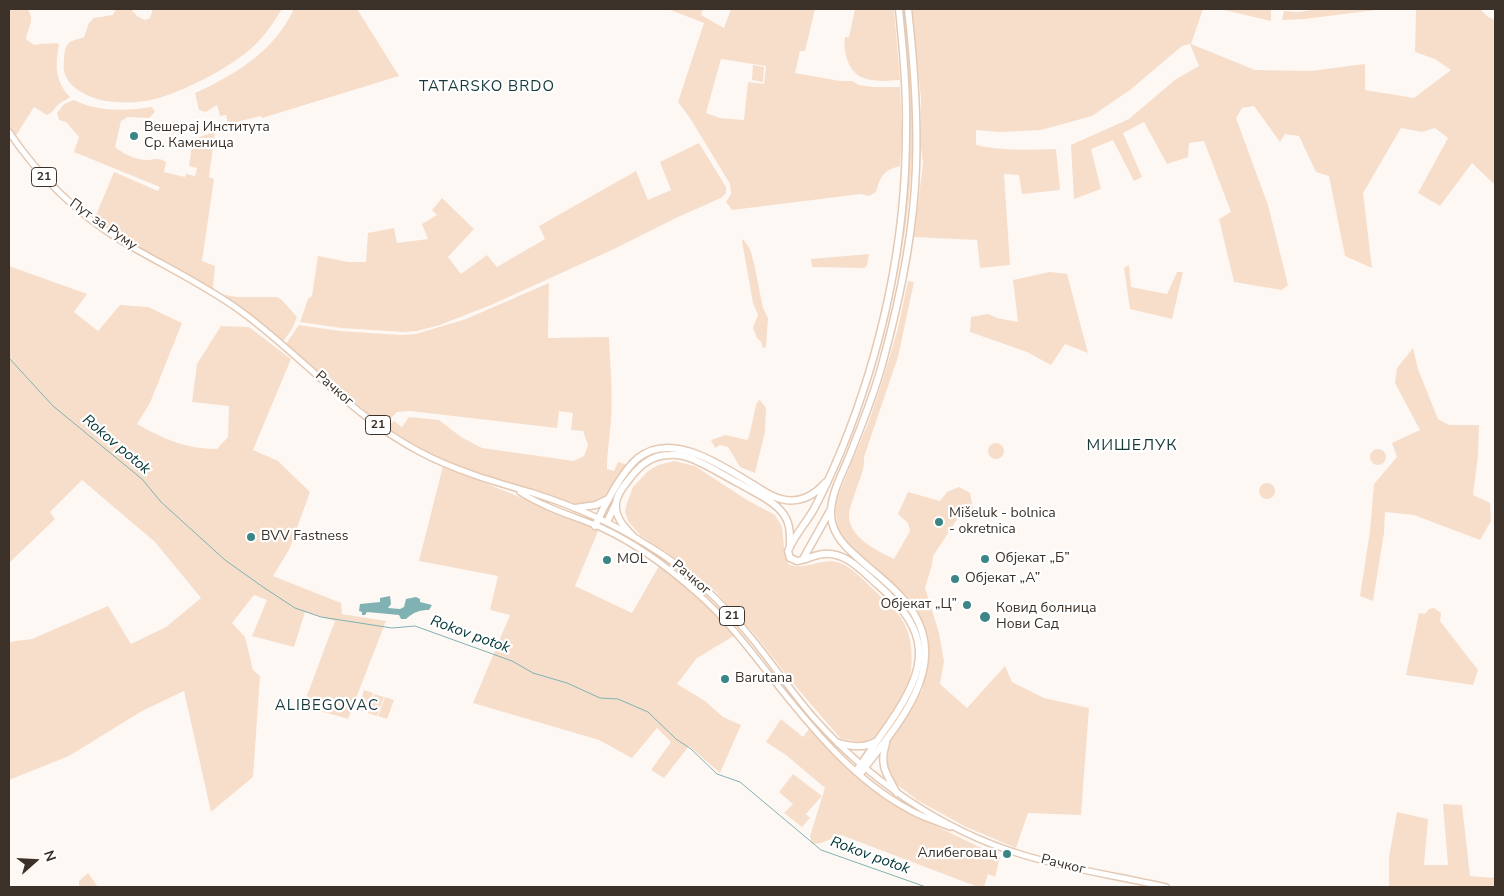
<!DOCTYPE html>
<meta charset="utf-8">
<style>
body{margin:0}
#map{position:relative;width:1504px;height:896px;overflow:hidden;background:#fef8f4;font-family:"Nunito Sans",sans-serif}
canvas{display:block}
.frame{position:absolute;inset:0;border:10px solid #3b3128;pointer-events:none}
.north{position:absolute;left:10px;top:836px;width:50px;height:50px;-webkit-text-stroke:4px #fff;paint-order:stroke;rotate:71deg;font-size:14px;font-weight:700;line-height:20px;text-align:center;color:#3b3128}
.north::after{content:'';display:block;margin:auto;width:18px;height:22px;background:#3b3128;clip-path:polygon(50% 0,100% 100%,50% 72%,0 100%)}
</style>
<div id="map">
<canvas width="1504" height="896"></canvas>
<div class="frame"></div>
<div class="north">N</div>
</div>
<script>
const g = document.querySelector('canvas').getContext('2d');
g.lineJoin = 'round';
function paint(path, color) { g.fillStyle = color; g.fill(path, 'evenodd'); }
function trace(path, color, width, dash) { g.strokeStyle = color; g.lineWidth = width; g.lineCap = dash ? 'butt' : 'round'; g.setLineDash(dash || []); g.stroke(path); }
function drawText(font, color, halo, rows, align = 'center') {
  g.font = font + ' "Nunito Sans",sans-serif'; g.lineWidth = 4.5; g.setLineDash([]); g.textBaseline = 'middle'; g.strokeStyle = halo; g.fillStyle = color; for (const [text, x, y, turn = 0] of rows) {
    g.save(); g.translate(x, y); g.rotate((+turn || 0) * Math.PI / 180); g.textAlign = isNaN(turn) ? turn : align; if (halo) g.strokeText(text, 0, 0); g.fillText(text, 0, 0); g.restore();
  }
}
const green = new Path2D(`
 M9 9H27C36 19 28 27 26 39L34 45C42 43 49 44 57 43L59 45C55 64 55 82 70 97 67 100 62 101 59 104 54 108 54 112 47 115L34 107 15 137 9 127Z
 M116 9H131L137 16 145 20 150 18 153 9H282C274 22 266 34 255 45 232 67 182 93 151 100 137 103 120 103 105 101 90 98 67 88 64 71 63 68 64 63 64 60 64 53 65 46 70 42 73 40 80 39 84 37L89 23 94 18 113 15Z
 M294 9H357L399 76 262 118 261 116 228 124 226 115 220 116 217 105 206 112 199 110 195 93C237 74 274 51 294 9Z
 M668 9H703L701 15 724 28 731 9H815L805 51H800L795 73 840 81H852L859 85 873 87H900L902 133 900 166C883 171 881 175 876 192L869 196 861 194 732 210 726 202 731 194 730 184 690 118 678 102 704 23ZM721 59 766 66 764 84 748 82 744 120 720 118 706 113Z
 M855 9H894L900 80C889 81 874 82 864 78 848 73 843 52 845 37H849Z
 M902 9H904C909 58 914 107 912 157 906 279 871 397 819 508L818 506 880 341 894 285 905 206 910 157 907 70Z
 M912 9H1203L1191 44 1255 70 1311 71 1365 64V90L1414 98 1451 70 1435 59 1415 52 1416 10 1402 9H1480L1488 17 1495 20V185L1472 163 1440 206 1418 193 1448 138 1435 128 1422 132 1401 128 1363 193 1372 268 1345 256 1329 176 1316 172 1299 136 1285 134 1280 142 1254 106 1242 108 1236 118 1268 205 1288 285 1282 290 1234 282 1219 219 1231 212 1204 141 1189 143 1188 157 1167 164 1144 122 1123 133 1142 177 1134 181 1113 140 1091 149 1101 189 1074 199 1071 145 1129 119 1176 79 1199 66 1190 44 1182 46 1130 90 1092 116 1041 130 1000 132 976 130V145C1002 151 1030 150 1056 149L1060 190 1022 194 1019 175 1004 174 1010 265 980 268 977 240 914 237 923 163 920 141 921 99Z
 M1220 9H1271V21Z
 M1318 9H1384L1304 19 1282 20 1284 11 1298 12Z
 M753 65 764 67 763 82 752 80Z
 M74 100C97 112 126 111 152 107L155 112 149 118 128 117 121 121 115 147C123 154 138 161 150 160 157 159 159 158 166 162L164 172 185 177 186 174 195 176 197 168 189 166 193 139 215 132 209 177 214 179 202 261 215 266 213 287 212 290 135 246 94 220 114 172 158 191 160 187 74 152 79 137 66 122 59 120 57 113 64 104Z
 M699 143 726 187V193L721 198 678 217 614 249 491 305 440 325 417 331 403 332 341 328 300 322 308 299 312 296 318 256 348 262H366L368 233 394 228 397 243 428 239 422 224 437 215 432 210 442 198 474 229 448 257 461 274 487 255 497 267 545 239 539 226 636 171 648 200 671 190 660 162Z
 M743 239 750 249 754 263 763 308 768 318 766 347 763 348 761 342 757 338 753 328 758 315 753 303 742 241Z
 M869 254 867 266 864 268 812 267 811 259Z
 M1129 265 1131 287 1167 294 1177 272H1183L1172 319 1130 309 1124 268Z
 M9 266 87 294 74 312 98 331 120 305 148 307 182 323 150 403 137 424C164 439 186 449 217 449L228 437 229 406 192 402 197 364 221 326 249 327 291 359 253 450 278 461 310 492 289 550 273 576 341 603 342 614 386 621 348 719 303 706 335 621 305 612 294 647 252 636 267 600 254 595 232 623 245 637 253 670 260 676 253 777 211 812 184 691 142 711 69 756 9 780V642L32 639 108 606 131 644 166 627 201 598 155 542 82 480 50 512 55 519 9 563Z
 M1050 272 1067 274 1088 353 1065 344 1051 365 1027 352 970 332 971 317 988 314 997 318 1018 322 1013 280Z
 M908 281 914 282 898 357 864 457C865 468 861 476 857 487 855 495 850 505 849 514 848 537 876 550 894 559L910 531 908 523 898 514 908 492 940 501 947 492 959 487 970 493 974 513 960 515 937 550 933 556 932 565 925 588 939 633 944 661 940 684 967 708 1005 666 1012 682 1044 698 1089 708 1081 815 1028 813 1016 848 966 827 917 800 895 783 888 770V746L894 733 922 691 928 665V643L919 615 907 596 853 550 842 538 837 525 835 503 869 421 883 379 898 328Z
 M549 283 548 338 609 337C610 364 613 391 611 419 610 436 607 452 607 469L614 471 618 462 628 465 611 492 603 500 586 505 575 504 469 471 436 457 407 442 386 429 394 421 402 427 409 417 439 420 461 437 482 448 574 461 584 456 588 445 583 431 571 430 573 413 559 411 557 428 410 411 397 412 383 426 285 345 299 325 340 331 402 335 416 334 466 319Z
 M216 293 236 297H277L282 300 297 317 292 329 282 343Z
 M1413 348 1418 369 1438 419 1449 425H1479L1478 456 1473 495 1490 503 1491 521 1480 540 1414 515 1385 512 1384 533 1373 601 1360 596 1370 531 1374 484 1397 457 1392 443 1420 430 1395 383 1397 368Z
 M760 400 766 408 765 432 755 473 740 467 728 447 720 445 715 448 711 440 726 435 747 440 749 437 756 405 758 401Z
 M988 451a8 8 0 1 1 16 0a8 8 0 1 1-16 0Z
 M1370 457a8 8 0 1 1 16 0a8 8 0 1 1-16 0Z
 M675 461 695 466 747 500 775 515 782 527 785 556 788 564C804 572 823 556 840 563 854 568 865 582 876 592 886 601 897 610 904 623 915 643 914 677 903 697 895 712 884 725 875 739L865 743 841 739 792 682 756 636 716 592 666 552 641 536 628 521 625 512 626 506 633 487 647 472 658 465Z
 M443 466 599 529 575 586 632 613 659 566 685 582 737 634 697 658 677 684 705 701 723 717 741 725 720 773 689 746 664 778 651 770 671 742 657 728 632 758 599 740 473 703 510 615 490 610 498 576 419 561Z
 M1259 491a8 8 0 1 1 16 0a8 8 0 1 1-16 0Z
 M1434 608 1441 613 1440 621 1478 670 1473 685 1406 675 1419 613 1425 614 1429 609Z
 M364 690 373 693 367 712 358 709Z
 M374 694 384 697 377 716 368 713Z
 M385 697 394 700 387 719 378 716Z
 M781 719 803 737 809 729 831 752 855 774 905 811 1000 857 995 877 988 874 984 887H978L841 835 821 843 812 844 810 836 825 788 786 755 766 742Z
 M793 774 822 796 806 814 810 818 802 827 784 813 793 804 779 792Z
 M1443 804 1462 805 1470 876 1495 878V887H1389V857L1397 812 1428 819 1424 865H1448Z
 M88 873 98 887H79V881Z`);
const water = new Path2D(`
 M390 596 391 604 388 608 400 609 404 607 406 599 416 597 420 599V602L432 605 429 610C419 610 414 612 406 619H401L399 615 367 612 365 615H362V612L359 611 360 604 380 602V598Z`);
const stream = new Path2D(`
 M9 358 53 406 142 479 161 502 225 560 263 587 295 608 321 617 392 628 415 626 512 661 533 673 567 683 600 698 618 699 648 712 676 739 691 749 717 774 740 782 821 850 926 887`);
const primary = new Path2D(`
 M9 132C38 175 75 212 120 240 160 264 204 284 242 312 303 357 353 417 420 452 456 471 495 482 533 493 574 506 613 523 649 546 689 570 725 605 754 641 775 667 793 694 815 719 869 780 942 830 1020 854 1068 869 1117 876 1166 887
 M520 492C545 508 573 516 600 527 635 543 668 567 697 593 729 621 753 654 779 687 815 732 856 781 908 809 921 817 936 821 950 827`);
const highway = new Path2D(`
 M575 508 596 505 608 499
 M607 522 616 503
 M595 526C604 506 622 471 638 458 673 430 723 467 754 485 762 490 771 497 781 499 798 504 814 496 825 483
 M633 536C624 527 614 516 616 503 617 495 622 488 627 482 638 467 650 455 670 455 679 454 691 458 699 462 713 468 726 477 740 484 753 492 771 499 781 511 791 522 790 534 790 547
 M803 559 831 509
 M838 743C851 746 862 749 875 742
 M886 743C879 765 886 774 897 793
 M856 771C868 755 878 739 889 724 929 666 933 633 877 584 862 571 845 551 823 554 814 555 806 560 797 561L790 558 788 551C794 536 806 523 814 509 824 490 833 470 841 451 882 351 906 241 906 133 907 92 903 50 899 9
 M860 774C895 727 955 665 908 605 894 586 873 572 856 556 842 544 830 530 831 511 832 490 844 471 851 452 863 422 875 392 883 361 900 299 914 232 916 167 918 114 914 62 908 9`);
const markers = [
 [134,136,5,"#3c8586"],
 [939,522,5,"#3c8586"],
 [251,537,5,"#3c8586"],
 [985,559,5,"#3c8586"],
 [607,560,5,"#3c8586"],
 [955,579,5,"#3c8586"],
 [967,605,5,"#3c8586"],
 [985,617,6,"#3c8586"],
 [725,679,5,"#3c8586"],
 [1007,854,5,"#3c8586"]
];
const shields = [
 [44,177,25],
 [378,425,25],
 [732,616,25]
];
const shieldNames = [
 ["21",44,177],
 ["21",378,425],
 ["21",732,616]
];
const poiNames = [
 ["Вешерај Института",144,128],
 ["Ср. Каменица",144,144],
 ["Mišeluk - bolnica",949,514],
 ["- okretnica",949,530],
 ["BVV Fastness",261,537],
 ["Објекат „Б”",995,559],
 ["MOL",617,560],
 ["Објекат „А”",965,579],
 ["Објекат „Ц”",957,605,"right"],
 ["Ковид болница",996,609],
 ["Нови Сад",996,625],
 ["Barutana",735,679],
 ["Алибеговац",997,854,"right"]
];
const streetNames = [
 ["Пут за Руму",103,225,35],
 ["Рачког",334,389,41],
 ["Рачког",691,578,40],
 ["Рачког",1063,865,14]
];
const neighbourhoodNames = [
 ["TATARSKO BRDO",487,87],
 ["ALIBEGOVAC",327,706]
];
const waterNames = [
 ["Rokov potok",116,445,40],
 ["Rokov potok",470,635,20],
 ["Rokov potok",870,856,20]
];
const quarterNames = [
 ["МИШЕЛУК",1132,446]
];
paint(green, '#f7deca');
paint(water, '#80b2b3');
trace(stream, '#80b2b3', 1);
trace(primary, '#e4c9b4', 8);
trace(highway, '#e4c9b4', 9);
trace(primary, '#fff', 5);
trace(highway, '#fff', 6);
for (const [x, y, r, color] of markers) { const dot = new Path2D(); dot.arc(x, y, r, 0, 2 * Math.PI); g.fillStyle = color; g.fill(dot); trace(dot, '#fff', 2); }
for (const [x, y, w] of shields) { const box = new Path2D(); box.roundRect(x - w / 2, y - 9.5, w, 19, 4); g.fillStyle = '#fff'; g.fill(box); trace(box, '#3b3128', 1); }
drawText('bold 12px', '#3b3128', null, shieldNames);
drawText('14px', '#3b3128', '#fff', poiNames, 'left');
drawText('14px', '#3b3128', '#fff', streetNames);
g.letterSpacing = '1px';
drawText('15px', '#17393a', '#fff', neighbourhoodNames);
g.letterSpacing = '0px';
drawText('italic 15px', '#043738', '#fff', waterNames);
g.letterSpacing = '1px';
drawText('16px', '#17393a', '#fff', quarterNames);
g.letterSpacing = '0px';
</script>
